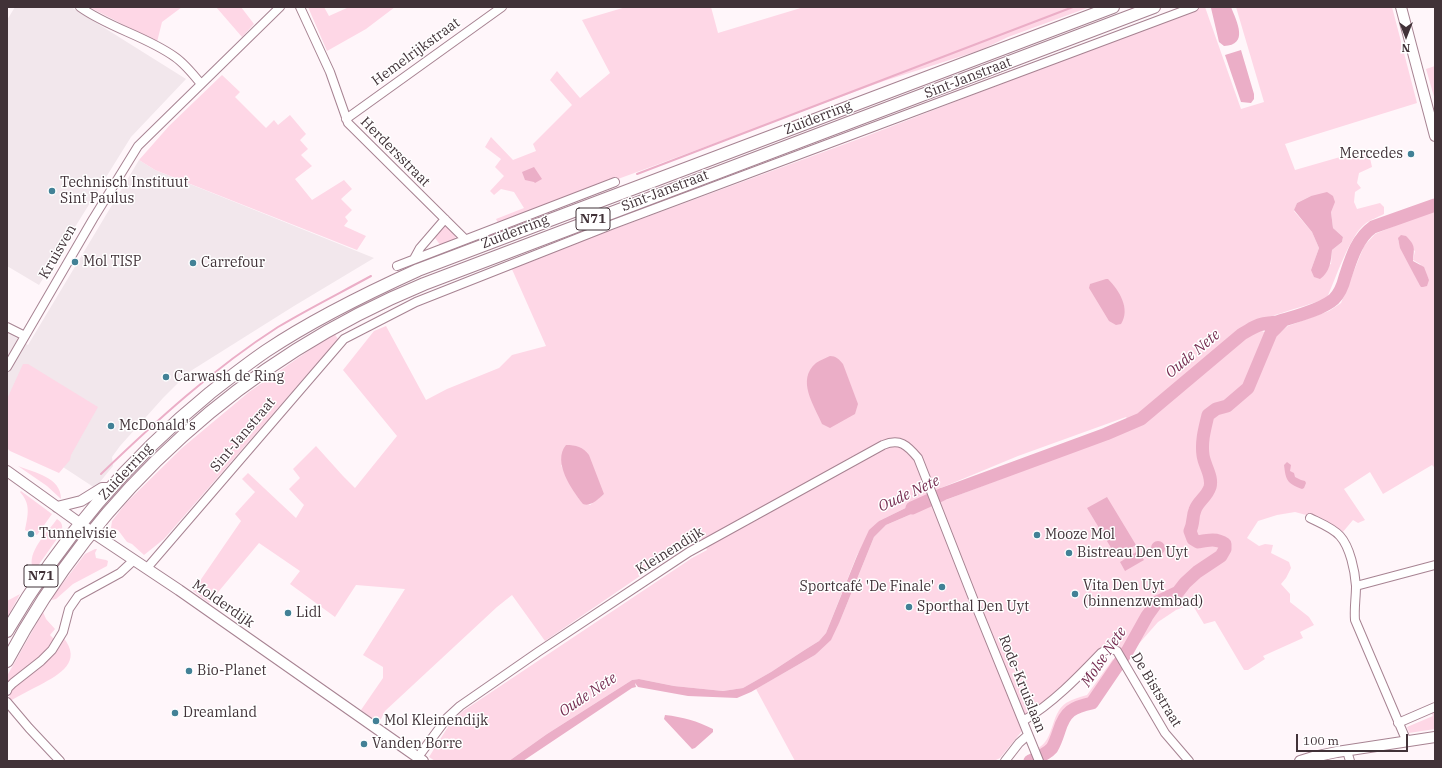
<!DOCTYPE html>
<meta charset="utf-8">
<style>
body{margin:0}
#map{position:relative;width:1442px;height:768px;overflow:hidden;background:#fff6fa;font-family:"IBM Plex Serif",serif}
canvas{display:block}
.frame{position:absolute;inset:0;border:8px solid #413238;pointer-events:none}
.north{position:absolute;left:1386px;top:16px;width:40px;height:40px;-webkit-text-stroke:3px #fff;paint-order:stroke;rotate:180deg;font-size:11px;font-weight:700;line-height:16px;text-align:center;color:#413238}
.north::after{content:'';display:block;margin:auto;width:14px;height:18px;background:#413238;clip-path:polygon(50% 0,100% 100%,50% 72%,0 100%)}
.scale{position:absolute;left:1296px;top:734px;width:112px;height:18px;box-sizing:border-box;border:2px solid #413238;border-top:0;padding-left:5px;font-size:12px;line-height:14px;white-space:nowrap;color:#413238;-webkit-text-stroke:3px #fff;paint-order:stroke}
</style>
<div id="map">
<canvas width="1442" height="768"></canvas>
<div class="frame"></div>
<div class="north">N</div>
<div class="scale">100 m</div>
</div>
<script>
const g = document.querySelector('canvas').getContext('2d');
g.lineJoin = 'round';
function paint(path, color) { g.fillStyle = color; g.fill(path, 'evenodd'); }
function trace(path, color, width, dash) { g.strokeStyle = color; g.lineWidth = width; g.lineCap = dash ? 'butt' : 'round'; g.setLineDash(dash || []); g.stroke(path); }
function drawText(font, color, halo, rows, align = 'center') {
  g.font = font + ' "IBM Plex Serif",serif'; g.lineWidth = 3; g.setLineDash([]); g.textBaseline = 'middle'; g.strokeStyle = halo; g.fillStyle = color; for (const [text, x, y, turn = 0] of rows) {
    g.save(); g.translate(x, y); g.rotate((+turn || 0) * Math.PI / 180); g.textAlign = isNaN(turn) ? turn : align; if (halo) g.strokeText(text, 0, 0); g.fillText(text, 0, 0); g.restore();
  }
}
const built = new Path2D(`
 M15 7H71L186 79 131 137 39 285 7 266V20Z
 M139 160 155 170 374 258 294 306 189 372 163 398 120 446 112 457 113 466 95 488 63 467 7 447V332L28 345Z`);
const green = new Path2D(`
 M89 7H182L162 22 157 42Z
 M216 7H241L254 24 242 37Z
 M308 7H324L329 16 349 7H395L366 29 327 51Z
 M626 7H711L718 33 804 7H1090L1008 37 981 50 884 81 618 179 563 198 498 223 496 219 524 208 514 192 501 189 494 195 490 191 504 176 495 167 501 159 485 147 491 137 513 160 536 151 533 144 572 105 550 80 557 71 580 98 610 73 582 20Z
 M1200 7H1205L1241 109 1264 102 1236 7H1392L1417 103 1285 144 1295 170 1368 149 1372 167 1359 173 1357 183 1361 188 1355 192 1354 202 1357 209 1380 203 1384 207V214C1378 217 1370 220 1365 224 1350 235 1335 280 1327 298 1300 309 1261 316 1238 332 1199 358 1168 396 1129 421L1126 417 1018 456 936 490 926 498 879 521 857 555 826 633 819 641 803 651 771 672 743 688 723 691 674 686 639 679 632 680 547 734 509 761H435L429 757 451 722 463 711 692 558 707 550 700 535 545 641 512 595 497 607 385 711 379 723 361 710 383 678V667L363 655 405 589 356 585 335 617 290 584 300 571 259 543 209 603 193 591 241 521 235 514 255 492 242 479 248 473 296 518 304 505 289 489 300 478 293 469 316 446 343 476 355 488 397 436 343 370 374 331 386 326 426 400 447 389 499 368 512 355 546 346 511 267 864 137ZM1311 196 1331 212 1333 228 1343 237 1342 242 1332 250 1331 264 1311 270 1319 248 1312 232 1294 211 1297 203ZM561 465 604 494 590 505 579 499 566 475Z
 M1435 66V100L1426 69Z
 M222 75 240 92 235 97 266 128 274 120 278 125 290 115 306 134 300 140 308 149 301 155 312 166 295 179 312 200 344 180 352 189 341 199 352 210 345 217 348 221 344 226 366 236 357 250 155 170 139 160 169 126Z
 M1435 209V468L1432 465 1383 494 1370 472 1344 489 1365 520 1358 523 1353 520 1342 533 1310 516 1295 512 1277 515 1258 521 1247 538 1259 546 1265 544 1273 545 1271 553 1289 562 1291 568 1286 578 1281 584 1290 594V602L1309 617 1314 625 1300 632 1303 638 1263 656 1265 659 1248 670H1244L1215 621 1204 624 1192 604 1176 610 1158 622 1136 647 1123 654 1118 646 1115 644H1110L1098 653 1066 685 1026 716 1022 731 1000 758 994 761H795L756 689 815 655 840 621 874 537 886 525 930 506 1134 428 1162 407 1229 350 1227 349 1258 329 1274 337 1288 326 1329 311 1341 303 1364 246 1375 234ZM1398 240 1415 251 1413 260 1420 264 1429 280 1419 284Z
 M449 225 456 233 455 240 441 246 435 238 436 235 444 226Z
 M334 333 338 339 164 539 144 555 132 544 127 542 118 530 111 528 112 521 126 503 182 448 249 392Z
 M23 364H28L98 407 71 455 70 460 59 473 10 451 7 448V399Z
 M18 466C35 473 61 477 61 499L47 486Z
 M21 491 52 514 37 535 30 533 25 530C28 515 31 504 20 492Z
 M57 519C64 523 63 530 60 537L59 536 35 570 33 569C26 552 48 532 57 519Z
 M95 549H97L95 553 96 558 106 560 108 561 107 566 73 584 56 599 52 600 53 596 85 554Z
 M20 594 7 618V601Z
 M43 612 46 619 55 629 50 635 55 640 41 657 7 685V676Z
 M63 637C83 662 60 674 40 685 30 690 20 695 10 701L9 694 10 690Z
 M1113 659 1119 665C1113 673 1098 699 1091 703 1080 709 1074 704 1065 717 1054 731 1060 746 1041 755L1038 748C1055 739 1050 714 1066 703 1073 699 1080 697 1087 695Z
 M1435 711V729L1409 733 1407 727 1433 716 1431 712Z`);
const water = new Path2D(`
 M1214 7H1231C1237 22 1249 45 1224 46L1219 42 1211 8Z
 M1241 50 1254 94V99L1251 103 1241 102 1225 55Z
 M534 167 542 179 535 183 534 182 525 180 522 172Z
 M1327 192 1333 196 1335 202 1331 212 1333 228 1343 237 1342 242 1332 250C1331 261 1330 272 1320 279L1314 277 1311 270 1319 248 1312 232 1294 210 1297 203 1311 196Z
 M1401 235 1406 236C1416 246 1414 248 1413 261L1424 267 1429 280 1427 286 1423 287H1421L1419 284 1400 248 1398 238Z
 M1106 279H1108C1119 290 1131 309 1121 324L1116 325 1109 321 1089 288 1090 284Z
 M830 356C836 356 839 359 843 364L858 404 855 414 830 428 822 424C814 405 796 380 816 363 820 360 826 358 830 356Z
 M566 445C576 445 583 447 589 455L604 494C598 499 591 507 583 504 572 490 552 462 566 445Z
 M1287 462 1291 465 1290 471 1294 473 1295 477 1301 480 1305 481 1306 483 1304 488 1302 489C1287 483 1286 481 1284 465Z
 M1107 497 1136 545 1116 556 1087 508Z
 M926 498 930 506 886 525 874 537 840 621 831 640 815 655 751 692 737 698 688 696 638 687 635 683 636 687 632 688 523 761H509L547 734 632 680 639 679 674 686 723 691 743 688 771 672 803 651 819 641 826 633 857 556 869 530 879 521Z
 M1151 548a7 7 0 1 1 14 0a7 7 0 1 1-14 0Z
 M1138 551 1144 560 1125 571 1120 562Z
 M665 715C683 717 697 721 713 729V732L695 748 692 749 664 719Z`);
const stream = new Path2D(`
 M637 174 1073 7
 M101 474C156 421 214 368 278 327 308 309 340 293 371 276`);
const river = new Path2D(`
 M912 508 943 494 1106 434 1141 419 1242 334C1248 331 1253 327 1259 325 1265 323 1271 323 1277 322 1293 317 1322 310 1334 299 1340 293 1343 285 1345 277 1351 259 1357 238 1373 227L1435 205
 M1030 761C1037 758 1047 754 1052 748 1055 743 1057 737 1059 731 1065 711 1073 707 1092 703L1128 650 1147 616 1157 602 1178 592 1185 583 1197 572 1221 556 1225 549V544C1217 538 1208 540 1198 542L1193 539 1190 531C1194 523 1192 517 1195 510 1198 501 1207 497 1210 487 1213 476 1204 465 1203 455 1201 441 1205 428 1208 415L1216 409 1227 406 1248 388 1271 333 1284 320`);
const minor = new Path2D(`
 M80 7C109 28 146 36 175 57 185 64 193 74 201 84
 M300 7 330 72 348 123 465 239
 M346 119 502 7
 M414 259 420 248 445 219
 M397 266 615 182
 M7 327 25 336
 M7 367 93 219 138 146 280 7
 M1310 518C1320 523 1333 528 1340 536 1350 547 1355 571 1356 586 1356 598 1354 608 1355 620L1407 742
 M147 568 344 339 416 302 611 225 1194 7
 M1356 586 1435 565
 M7 691 8 688 13 683 41 661 52 650 63 632 69 609 78 596 120 573 134 560
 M7 702 29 728 60 761
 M1023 721C1053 703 1077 678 1101 653 1107 649 1110 648 1117 651L1165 733 1189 761
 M1398 723 1435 707
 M1347 751 1350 761
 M418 757 447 718 460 706 538 652 689 552 883 445C900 438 907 445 918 458L976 606 1039 761
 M1005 761 1019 743 1028 735`);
const major = new Path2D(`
 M1401 7 1435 136
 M7 471 92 532 179 590 423 761
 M57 507 81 501 102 488H110
 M1300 761 1313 757 1337 752 1435 737`);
const highway = new Path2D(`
 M7 631C60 540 128 460 210 393 228 379 247 364 266 351 314 319 365 294 418 270L1113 7
 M7 661C98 490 245 358 424 284L1154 7`);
const markers = [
 [1411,154,4,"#428196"],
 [52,191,4,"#428196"],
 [75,262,4,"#428196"],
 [193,263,4,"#428196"],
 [166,377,4,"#428196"],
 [111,426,4,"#428196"],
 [31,534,4,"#428196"],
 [1037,535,4,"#428196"],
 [1069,553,4,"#428196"],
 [942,587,4,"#428196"],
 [1075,594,4,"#428196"],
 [909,607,4,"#428196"],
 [288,613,4,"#428196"],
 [189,671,4,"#428196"],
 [175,713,4,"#428196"],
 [376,721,4,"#428196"],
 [364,744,4,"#428196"]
];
const shields = [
 [593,219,34],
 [41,576,34]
];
const shieldNames = [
 ["N71",593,219],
 ["N71",41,576]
];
const streetNames = [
 ["Hemelrijkstraat",416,52,-36],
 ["Sint-Janstraat",968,78,-21],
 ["Zuiderring",818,118,-21],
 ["Herdersstraat",395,152,45],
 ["Sint-Janstraat",665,191,-21],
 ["Zuiderring",515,232,-21],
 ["Kruisven",58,252,-60],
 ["Sint-Janstraat",243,435,-50],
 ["Zuiderring",126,472,-47],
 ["Kleinendijk",670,551,-32],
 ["Molderdijk",223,604,35],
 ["Rode-Kruislaan",1022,684,68],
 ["De Biststraat",1156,690,59]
];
const poiNames = [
 ["Mercedes",1403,154,"right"],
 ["Technisch Instituut",60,183],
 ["Sint Paulus",60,199],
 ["Mol TISP",83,262],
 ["Carrefour",201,263],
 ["Carwash de Ring",174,377],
 ["McDonald's",119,426],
 ["Tunnelvisie",39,534],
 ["Mooze Mol",1045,535],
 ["Bistreau Den Uyt",1077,553],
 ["Vita Den Uyt",1083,586],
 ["(binnenzwembad)",1083,602],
 ["Sportcafé 'De Finale'",934,587,"right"],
 ["Sporthal Den Uyt",917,607],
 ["Lidl",296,613],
 ["Bio-Planet",197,671],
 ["Dreamland",183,713],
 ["Mol Kleinendijk",384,721],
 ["Vanden Borre",372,744]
];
const waterNames = [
 ["Oude Nete",1193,354,-40],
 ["Oude Nete",909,494,-25],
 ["Molse Nete",1104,657,-56],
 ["Oude Nete",588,695,-34]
];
paint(built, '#f2e7ec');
paint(green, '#fed7e6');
paint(water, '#ebaec7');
trace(stream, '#ebaec7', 2);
trace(river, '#ebaec7', 13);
trace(minor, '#a78392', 10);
trace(major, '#a78392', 12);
trace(highway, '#a78392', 14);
trace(minor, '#fff', 8);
trace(major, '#fff', 10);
trace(highway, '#fff', 12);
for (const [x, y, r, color] of markers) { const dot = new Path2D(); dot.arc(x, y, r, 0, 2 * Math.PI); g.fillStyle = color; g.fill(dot); trace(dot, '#fff', 1.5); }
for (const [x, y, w] of shields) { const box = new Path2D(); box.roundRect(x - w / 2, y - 11, w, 22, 3); g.fillStyle = '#fff'; g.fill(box); trace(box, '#413238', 1); }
drawText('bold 13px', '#413238', null, shieldNames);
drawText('14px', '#413238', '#fff', streetNames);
drawText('14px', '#413238', '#fff', poiNames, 'left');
drawText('italic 15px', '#752d51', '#fff', waterNames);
</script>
